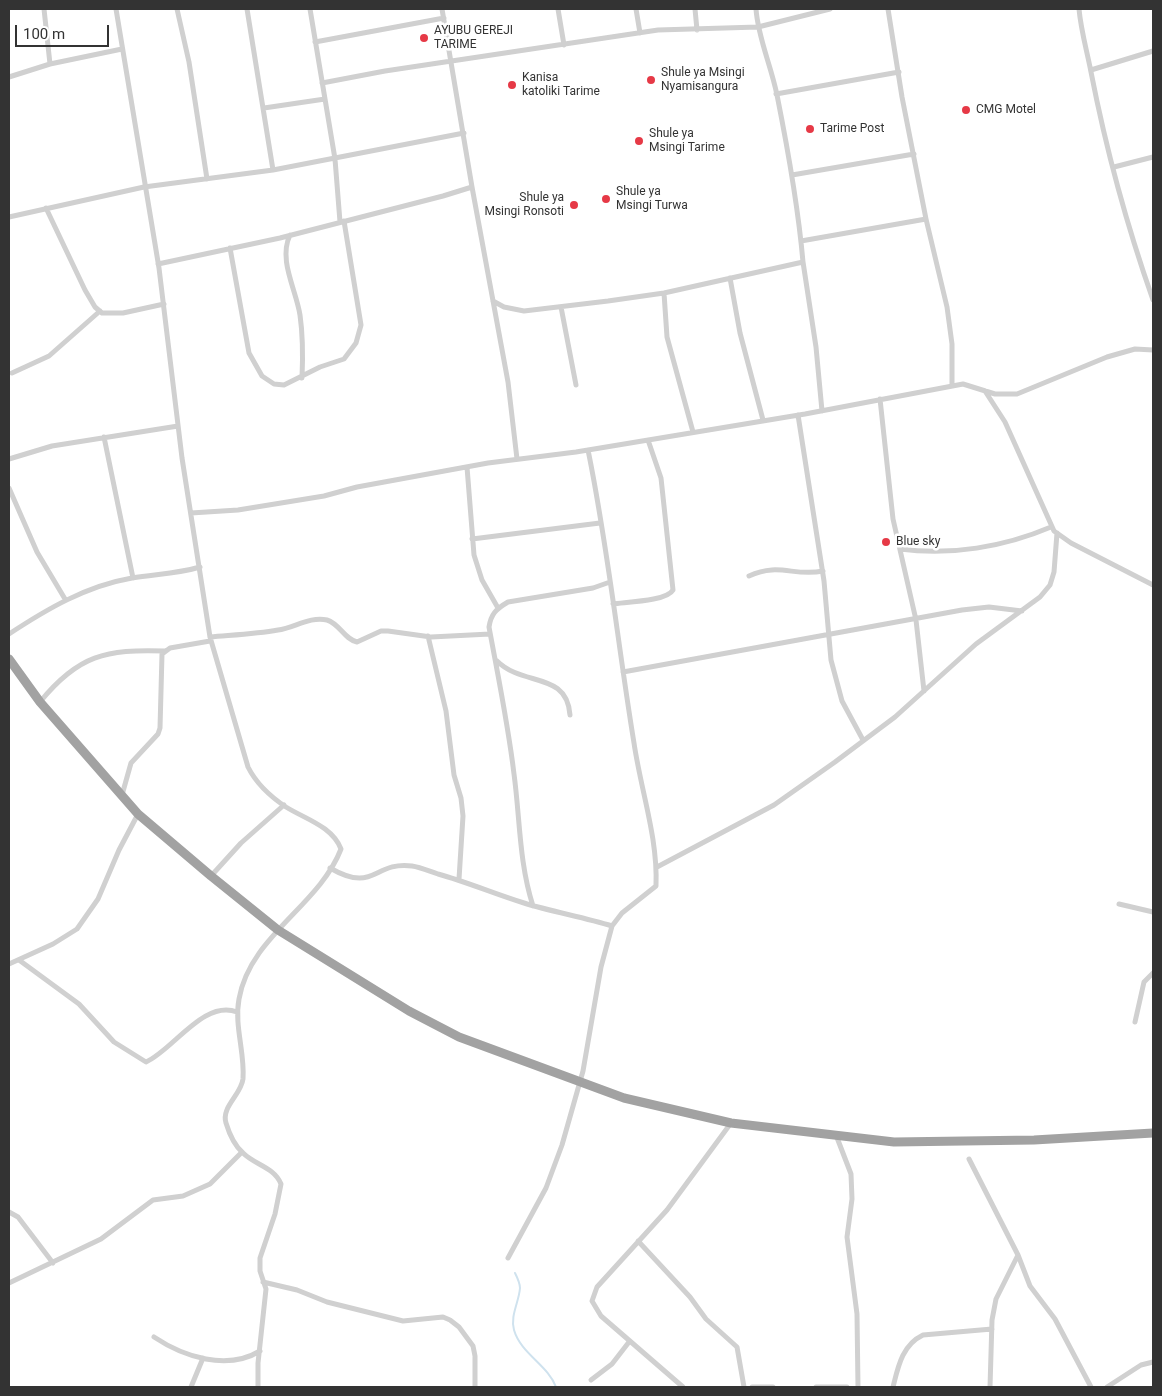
<!DOCTYPE html>
<style>
body{margin:0}
#map{position:relative;width:1162px;height:1396px;overflow:hidden;background:#fff;font-family:Roboto,sans-serif}
canvas{display:block}
.frame{position:absolute;inset:0;border:10px solid #333;pointer-events:none}
.scale{position:absolute;left:15px;top:25px;width:94px;height:22px;box-sizing:border-box;border:2px solid #333;border-top:0;padding-left:6px;font-size:15px;line-height:18px;white-space:nowrap;color:#333;-webkit-text-stroke:4px #fff;paint-order:stroke}
</style>
<div id="map">
<canvas width="1162" height="1396"></canvas>
<div class="frame"></div>
<div class="scale">100 m</div>
</div>
<script>
const g = document.querySelector('canvas').getContext('2d');
g.lineJoin = 'round';
function trace(path, color, width, dash) { g.strokeStyle = color; g.lineWidth = width; g.lineCap = dash ? 'butt' : 'round'; g.setLineDash(dash || []); g.stroke(path); }
function drawText(font, color, halo, rows, align = 'center') {
  g.font = font + ' Roboto,sans-serif'; g.lineWidth = 5; g.setLineDash([]); g.textBaseline = 'middle'; g.strokeStyle = halo; g.fillStyle = color; for (const [text, x, y, turn = 0] of rows) {
    g.save(); g.translate(x, y); g.rotate((+turn || 0) * Math.PI / 180); g.textAlign = isNaN(turn) ? turn : align; if (halo) g.strokeText(text, 0, 0); g.fillText(text, 0, 0); g.restore();
  }
}
const stream = new Path2D(`
 M515 1273C517 1277 520 1283 520 1288 519 1302 510 1316 514 1330 521 1354 548 1365 556 1387`);
const minor = new Path2D(`
 M44 9 50 64
 M116 9 159 268 182 458 210 637 248 767C256 783 271 797 286 807 305 819 332 826 341 849 319 906 250 936 239 999 234 1026 245 1052 243 1079 241 1095 221 1107 226 1123 229 1133 235 1146 243 1153 255 1165 274 1167 281 1184L275 1214 260 1258V1271L266 1289 258 1363V1387
 M177 9 189 62 207 179
 M247 9 273 170
 M310 9 335 159 340 222
 M442 9 472 187 508 382 517 459
 M558 9 564 45
 M636 9 640 33
 M695 9 697 30
 M888 9 902 97 926 219 947 307 952 344V385
 M1079 9C1081 31 1087 51 1091 72 1106 149 1127 226 1153 300
 M315 42 444 18
 M1091 70 1153 51
 M9 77 50 64 122 49
 M322 83 385 71 658 30 758 27 830 9
 M776 94 899 72
 M264 108 325 99
 M1114 167 1153 157
 M792 175 914 154
 M46 208 85 290 95 307 102 313H123L164 304
 M9 217 144 187 273 170 464 133
 M290 235C278 260 296 289 300 315 303 336 303 356 302 378
 M801 241 926 219
 M230 248 249 353 262 376 274 384 284 385 320 367 344 359 356 343 361 325 344 221
 M803 262 816 347 822 411
 M158 264 280 238 443 196 472 187
 M730 278 740 333 763 420
 M664 293 667 337 693 432
 M493 301 504 307 524 311 608 301 664 293 803 262C798 205 788 150 777 95 771 65 758 38 756 9
 M561 307 576 385
 M12 373 49 356 100 311
 M985 391 1005 422 1054 531 1071 543 1153 585
 M880 399 893 519 916 620 924 691
 M798 415 824 581 831 660 842 701 863 740
 M104 437 133 578
 M9 459 52 446 178 426
 M467 467 474 555 482 580 498 608
 M9 488 37 552 65 599
 M191 513 238 510 324 496 357 487 488 463 576 452 805 414 963 384 995 394H1017L1107 357 1135 349 1153 350
 M472 539 600 523
 M900 549C950 556 1004 547 1051 527
 M749 576C779 562 794 577 823 571
 M613 604C627 602 667 601 673 590L661 478 648 440
 M9 634C47 609 86 586 132 578 155 574 177 574 200 567
 M428 636 446 711 454 775 461 798 463 816 459 879
 M210 637C232 635 256 634 278 630 294 628 310 616 327 620 340 624 344 639 357 642L381 631H388L431 637 490 634
 M497 661C523 687 567 671 570 715
 M623 672 962 610 989 607 1022 611
 M40 702C78 655 106 649 165 651
 M122 795 131 763 158 734 160 728 162 654 170 648 210 641
 M657 867 774 805 835 762 895 717 976 644 1040 597 1050 585 1054 572 1057 533
 M330 868C375 894 373 861 412 866 420 867 429 871 438 874 467 882 495 894 524 903 553 912 583 917 612 926
 M211 876 241 843 284 805
 M1119 904 1153 912
 M533 906C519 863 520 818 514 774 508 724 498 676 489 627 491 614 496 609 508 602L593 588 610 582
 M19 960 79 1004 114 1042 146 1062C173 1050 204 999 237 1012
 M9 964 53 944 77 929 98 899 119 850 138 814
 M1135 1022 1144 982 1153 973
 M836 1135 851 1174 852 1199 847 1237 857 1314 858 1387
 M969 1159 1018 1255 996 1299 992 1320 990 1387
 M9 1212 18 1217 53 1263
 M638 1241 690 1297 706 1319 737 1347 744 1387
 M1018 1255 1030 1286 1055 1319 1091 1387
 M508 1258 546 1188 562 1145 583 1071 601 967 612 926 622 913 656 886C658 838 641 791 634 743 618 646 608 547 588 450
 M263 1282 297 1290 327 1302 403 1321 443 1317 450 1320 459 1327 473 1346 475 1356V1387
 M9 1283 101 1239 153 1200 183 1196 210 1184 242 1152
 M154 1337C184 1357 227 1371 260 1351
 M591 1380 612 1364 629 1342
 M191 1387 203 1358
 M683 1387 601 1316 592 1301 597 1287 667 1210 731 1123
 M752 1387H773
 M816 1387H847
 M893 1387C898 1367 902 1345 923 1335L992 1329
 M1107 1387 1141 1365 1153 1362`);
const trunk = new Path2D(`
 M9 659 40 702 138 814 211 876 278 930 409 1011 459 1037 624 1098 731 1123 894 1142 1034 1140 1153 1133`);
const markers = [
 [424,38,5,"#e63946"],
 [651,80,5,"#e63946"],
 [512,85,5,"#e63946"],
 [966,110,5,"#e63946"],
 [810,129,5,"#e63946"],
 [639,141,5,"#e63946"],
 [606,199,5,"#e63946"],
 [574,205,5,"#e63946"],
 [886,542,5,"#e63946"]
];
const poiNames = [
 ["AYUBU GEREJI",434,31],
 ["TARIME",434,45],
 ["Shule ya Msingi",661,73],
 ["Nyamisangura",661,87],
 ["Kanisa",522,78],
 ["katoliki Tarime",522,92],
 ["CMG Motel",976,110],
 ["Tarime Post",820,129],
 ["Shule ya",649,134],
 ["Msingi Tarime",649,148],
 ["Shule ya",616,192],
 ["Msingi Turwa",616,206],
 ["Shule ya",564,198,"right"],
 ["Msingi Ronsoti",564,212,"right"],
 ["Blue sky",896,542]
];
trace(stream, '#cfe2ee', 2);
trace(minor, '#d0d0d0', 5);
trace(trunk, '#a2a2a2', 9);
for (const [x, y, r, color] of markers) { const dot = new Path2D(); dot.arc(x, y, r, 0, 2 * Math.PI); g.fillStyle = color; g.fill(dot); trace(dot, '#fff', 2); }
drawText('12px', '#333', '#fff', poiNames, 'left');
</script>
